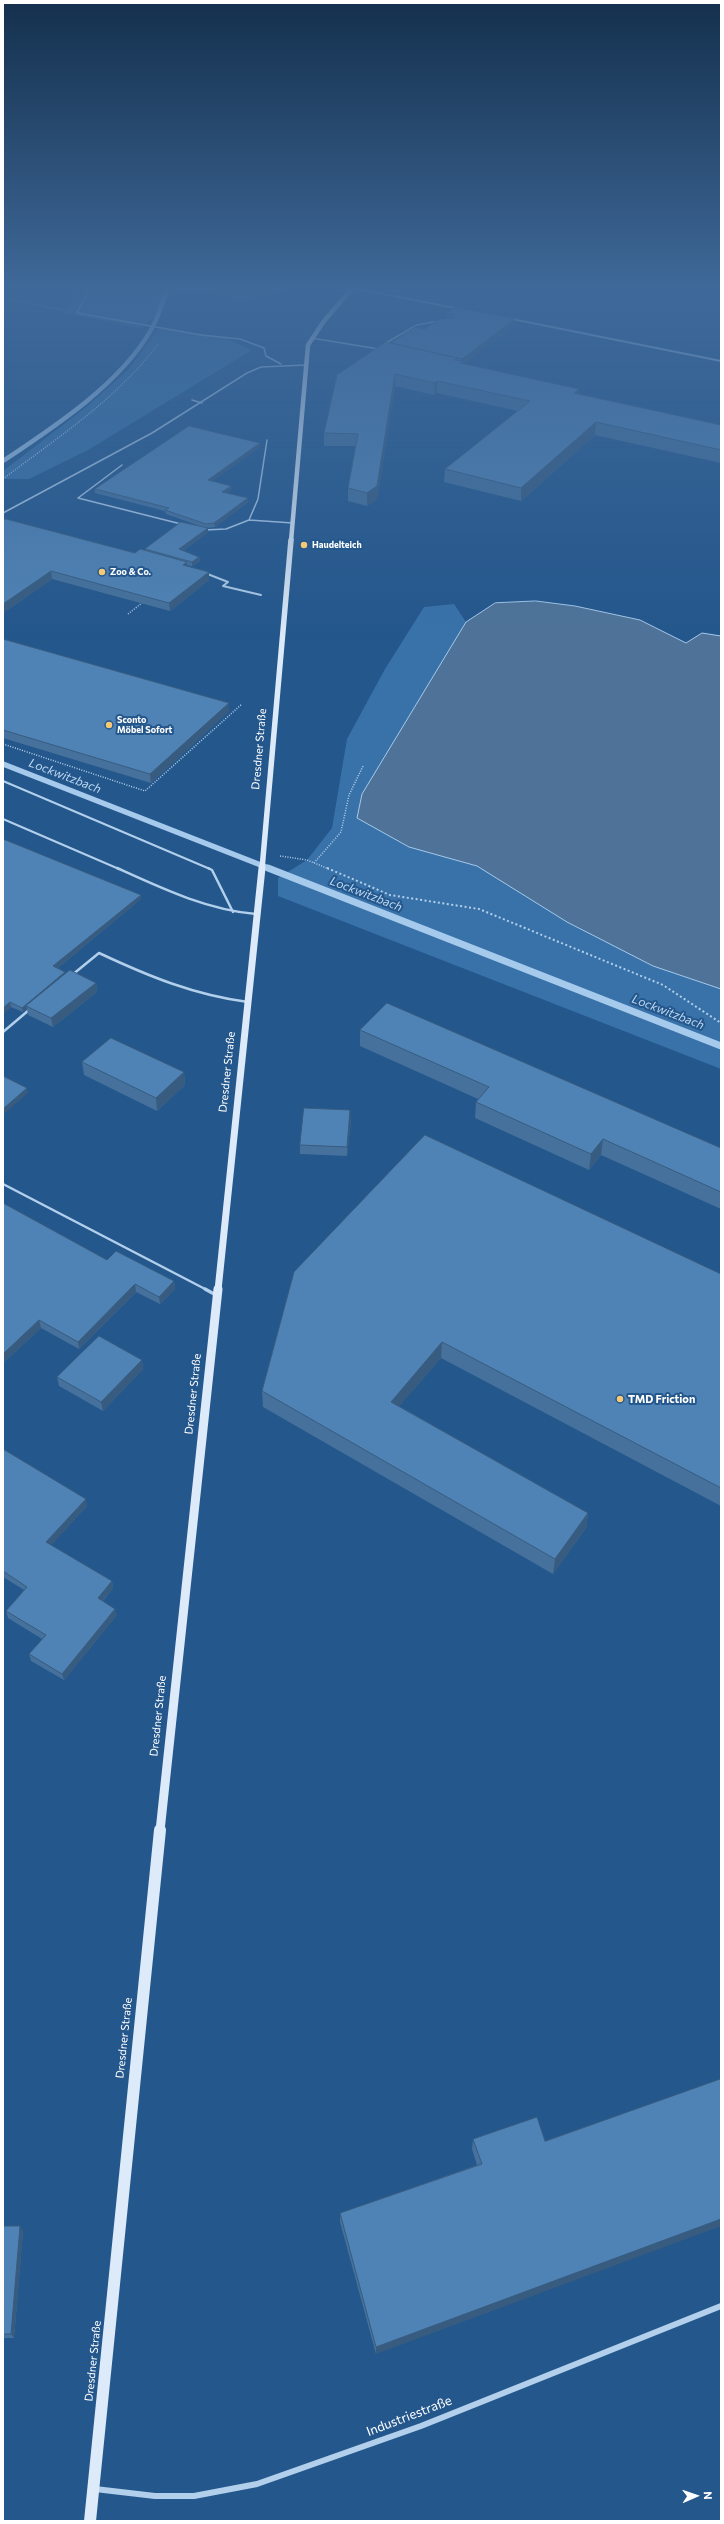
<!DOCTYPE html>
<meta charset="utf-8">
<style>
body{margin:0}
#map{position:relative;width:724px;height:2524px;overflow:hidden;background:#24578c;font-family:Commissioner,sans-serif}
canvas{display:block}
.frame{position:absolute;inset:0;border:4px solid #fff;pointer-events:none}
.north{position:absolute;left:676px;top:2476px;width:40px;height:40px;-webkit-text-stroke:3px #24578c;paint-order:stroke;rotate:88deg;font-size:11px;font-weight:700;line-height:16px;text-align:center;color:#fff}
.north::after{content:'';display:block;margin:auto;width:14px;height:18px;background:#fff;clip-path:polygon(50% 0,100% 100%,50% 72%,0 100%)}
</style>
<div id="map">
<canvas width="724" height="2524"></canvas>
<div class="frame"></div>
<div class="north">N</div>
</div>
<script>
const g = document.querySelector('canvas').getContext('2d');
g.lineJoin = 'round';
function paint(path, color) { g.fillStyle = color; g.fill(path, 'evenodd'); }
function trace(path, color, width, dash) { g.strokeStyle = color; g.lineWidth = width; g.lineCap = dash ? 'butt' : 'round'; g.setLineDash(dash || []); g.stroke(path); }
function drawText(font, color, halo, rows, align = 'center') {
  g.font = font + ' Commissioner,sans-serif'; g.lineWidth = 4; g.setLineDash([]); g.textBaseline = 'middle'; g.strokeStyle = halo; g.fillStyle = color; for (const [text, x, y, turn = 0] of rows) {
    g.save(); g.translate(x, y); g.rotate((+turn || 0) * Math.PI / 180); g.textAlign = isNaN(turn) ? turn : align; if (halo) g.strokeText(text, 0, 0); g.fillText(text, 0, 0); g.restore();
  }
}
const green = new Path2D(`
 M84 285H281L292 287 241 303 223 294 168 288 161 312 140 328 64 313Z
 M159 328 222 337 252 350 88 450 29 479H3V471L85 408 128 370Z
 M454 604 466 622 362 794 357 818 409 847 477 866 567 922 653 966 721 989V1069L278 896V878L307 860 332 828 347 739 385 669 424 607Z`);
const water = new Path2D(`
 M536 601 575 606 640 620 686 643 702 633 721 636V989L653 966 567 922 477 866 409 847 357 818 362 794 466 622 495 603Z`);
const streamFar2 = new Path2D(`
 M3 461C54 427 120 384 151 330 159 316 163 300 169 285`);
const streamFar1 = new Path2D(`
 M3 764 271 869`);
const stream = new Path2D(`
 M268 868 721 1046`);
const pathFar1 = new Path2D(`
 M3 298 63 310
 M3 479C58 437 117 399 159 343
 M128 614 142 603
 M3 744 145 791 242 704
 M280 856 307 860 329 869
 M314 863 341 832 349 795 363 766`);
const path = new Path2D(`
 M327 868 390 895 479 909 663 985 721 1023`);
const laneFar3 = new Path2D(`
 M91 285 77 313 201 335 240 339 264 348 266 356 281 364
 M311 338 379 349
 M384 344 417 325 439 321
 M192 400 202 403
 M122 465 78 498 181 524
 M3 513 152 433 247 373 261 367 306 365
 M249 520 258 499 267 440
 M204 530 226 529 249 520 293 523`);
const laneFar2 = new Path2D(`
 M205 573 228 582 223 586
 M223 586 261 595
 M3 781 210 869
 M3 819 119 869`);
const laneFar1 = new Path2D(`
 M117 868C161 888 207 910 256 914
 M208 868 212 870 233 912
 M72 975 99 953C148 976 194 995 248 1002
 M3 1032 29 1010
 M3 1184 207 1290`);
const lane = new Path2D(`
 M205 1289 216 1295`);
const streetFar1 = new Path2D(`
 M353 288 460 309
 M512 319 721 361`);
const street = new Path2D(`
 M95 2489 155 2496H194L257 2484 421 2426 721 2306`);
const secondaryFar4 = new Path2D(`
 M291 541 308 345 324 321 355 285`);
const secondaryFar3 = new Path2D(`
 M262 869 291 540`);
const secondaryFar2 = new Path2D(`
 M218 1290 262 868`);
const secondaryFar1 = new Path2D(`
 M160 1831 218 1289`);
const secondary = new Path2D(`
 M90 2521 160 1830`);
const wall = new Path2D(`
 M456 307 515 326 464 364 579 389V394L721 425V463L595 435 521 501 444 482 445 469 518 411 437 393 434 395 395 386 377 499 367 506 348 501V488L355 446H324V433L391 343 425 329 446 318V314Z
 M260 447 212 481 231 486V490L226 493 248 498V502L215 527 206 528 208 532 183 551 199 557 200 561 192 566 187 565V567L209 572V580L170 611 52 579 3 613V520L135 553 145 551V549L206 528 166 514 165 511 95 493V489Z
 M3 639 229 703V711L151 783 3 738Z
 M3 839 141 895V899L58 968 65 972V974L96 983 97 992 53 1027 28 1015 27 1009 23 1012 11 1007 3 1014Z
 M360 1030 721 1148V1209L601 1155 589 1170 475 1118 476 1102 478 1099 360 1046Z
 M82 1062 184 1072 185 1085 157 1111 84 1075Z
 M351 1119 347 1156 300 1154V1145Z
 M3 1203 107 1260 174 1281 175 1289 160 1304 136 1292 79 1349 41 1328 3 1363Z
 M294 1272 721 1274V1506L441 1358 399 1406 588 1513 586 1528 553 1574 263 1407 262 1391Z
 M142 1360 143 1369 103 1411 59 1386 57 1377Z
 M3 1449 87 1506 51 1545 112 1581 113 1588 103 1601 117 1615 64 1680 31 1661 29 1654 42 1639 8 1618 6 1611 24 1590 3 1577Z
 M473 2139 545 2141 376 2354 340 2222V2213L477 2165 472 2149Z
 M3 2226 23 2231 14 2338H3Z`);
const shadedWall = new Path2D(`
 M515 319V326L462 366 460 363 461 362 462 359Z
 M395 374V386L377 499 367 506V493Z
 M437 381V393L434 395 435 383Z
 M579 389 578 402 574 393Z
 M596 422 595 435 521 501V488Z
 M260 443V447L208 484V480Z
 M231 486V490L222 496V492Z
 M248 498V502L215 527 214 523Z
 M208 528V532L179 554V549Z
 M199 557 200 561 192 566V562Z
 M187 562V570L183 565Z
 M51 571 52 579 3 613V604Z
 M209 572V580L170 611 169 603Z
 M229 703V711L151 783 150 774Z
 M141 895V899L54 971 53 966Z
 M65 972 66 977 26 1006 27 1009 23 1012 22 1008Z
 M96 983 97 992 53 1027 51 1018Z
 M10 1002 11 1007 3 1014V1008Z
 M184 1072 185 1085 157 1111 156 1098Z
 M27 1088 28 1093 3 1115V1109Z
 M350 1110 351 1119 347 1156V1147Z
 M603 1139 601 1155 589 1170 591 1154Z
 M174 1281 175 1289 160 1304 159 1297Z
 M135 1284 136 1292 79 1349 78 1342Z
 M39 1320 41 1328 3 1363V1354Z
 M442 1342 441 1358 390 1417 391 1402Z
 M142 1360 143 1369 103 1411 101 1402Z
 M86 1499 87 1506 48 1549 46 1542Z
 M588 1513 586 1528 553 1574 555 1559Z
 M112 1581 113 1588 99 1605 98 1598Z
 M115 1609 117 1615 64 1680 62 1674Z
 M721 2219V2226L376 2354V2347Z
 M20 2226 23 2231 14 2338 11 2334Z`);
const building = new Path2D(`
 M456 307 515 319 462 359 391 343 415 327 425 329 439 319 454 318V314H446Z
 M386 342 457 358 454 360 463 361 460 363 579 389 574 393 721 425V450L596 422 521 488 445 469 530 401 437 381 435 383 395 374 377 486 367 493 348 488 358 434 324 433 337 375Z
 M189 426 260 443 208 480 231 486 222 492 248 498 214 523 206 524 165 510 169 508 95 489Z
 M6 519 135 553 140 549 187 562 183 565 209 572 169 603 51 571 3 604V520Z
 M181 522 208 528 179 549 199 557 192 562 145 549Z
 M3 639 229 703 150 774 3 730Z
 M3 839 141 895 53 966 65 972 22 1008 10 1002 3 1008Z
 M70 970 96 983 51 1018 26 1006Z
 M387 1003 721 1148V1192L603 1139 591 1154 476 1102 489 1087 360 1030Z
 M111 1038 184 1072 156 1098 82 1062Z
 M3 1076 27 1088 3 1109Z
 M304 1108 350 1110 347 1147 300 1145Z
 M425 1135 721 1274V1488L442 1342 391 1402 588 1513 555 1559 262 1391 294 1272Z
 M3 1203 107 1260 116 1251 174 1281 159 1297 135 1284 78 1342 39 1320 3 1354Z
 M99 1336 142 1360 101 1402 57 1377Z
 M3 1449 86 1499 46 1542 112 1581 98 1598 115 1609 62 1674 29 1654 46 1635 6 1611 27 1587 3 1571Z
 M721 2079V2219L376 2347 340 2213 482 2164 473 2139 537 2117 545 2141Z
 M3 2226H20L11 2334H3Z`);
const markers = [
 [304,545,4,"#f6c975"],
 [102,572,4,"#f6c975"],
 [109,725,4,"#f6c975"],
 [620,1399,4,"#f6c975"]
];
const farPoinames = [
 ["Haudelteich",312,545],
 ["Zoo & Co.",110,572],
 ["Sconto",117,720],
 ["Möbel Sofort",117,730]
];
const streetNames = [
 ["Dresdner Straße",259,749,-85],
 ["Dresdner Straße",227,1072,-84],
 ["Dresdner Straße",193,1394,-84],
 ["Dresdner Straße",158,1716,-84],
 ["Dresdner Straße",124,2038,-84],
 ["Dresdner Straße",93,2361,-84]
];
const poiNames = [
 ["TMD Friction",628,1399]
];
const waterNames = [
 ["Lockwitzbach",65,776,21],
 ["Lockwitzbach",366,894,21],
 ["Lockwitzbach",668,1012,21]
];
const nearStreetnames = [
 ["Industriestraße",409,2416,-21]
];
paint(green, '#3872a9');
paint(water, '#4f7398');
trace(water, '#a6caec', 1);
trace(streamFar2, '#a6caec', 4.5);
trace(streamFar1, '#a6caec', 5.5);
trace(stream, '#a6caec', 7);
trace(pathFar1, '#b2cfeb', 1.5, [1, 1.5]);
trace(path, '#b2cfeb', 2, [2, 2.5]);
trace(laneFar3, '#b2cfeb', 1.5);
trace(laneFar2, '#b2cfeb', 2);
trace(laneFar1, '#b2cfeb', 2.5);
trace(lane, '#b2cfeb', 3.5);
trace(streetFar1, '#b2cfeb', 2);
trace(street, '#b2cfeb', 6);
trace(secondaryFar4, '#ddeaf9', 4.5);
trace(secondaryFar3, '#ddeaf9', 5.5);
trace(secondaryFar2, '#ddeaf9', 7);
trace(secondaryFar1, '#ddeaf9', 9);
trace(secondary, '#ddeaf9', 12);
paint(wall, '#45719c');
paint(shadedWall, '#385c7f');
paint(building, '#5083b5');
trace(building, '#385c7f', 1);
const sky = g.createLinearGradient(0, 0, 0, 639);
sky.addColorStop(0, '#14304d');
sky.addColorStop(0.45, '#3f6999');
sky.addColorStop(1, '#3f699900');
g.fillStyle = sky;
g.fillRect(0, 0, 724, 639);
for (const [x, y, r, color] of markers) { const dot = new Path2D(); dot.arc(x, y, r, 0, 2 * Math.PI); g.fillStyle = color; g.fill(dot); trace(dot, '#24578c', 1.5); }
drawText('bold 9px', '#fff', '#24578c', farPoinames, 'left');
drawText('11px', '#fff', '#24578c', streetNames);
drawText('bold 11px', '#fff', '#24578c', poiNames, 'left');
drawText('italic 12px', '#bdd9f2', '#24578c', waterNames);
drawText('13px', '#fff', '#24578c', nearStreetnames);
</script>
